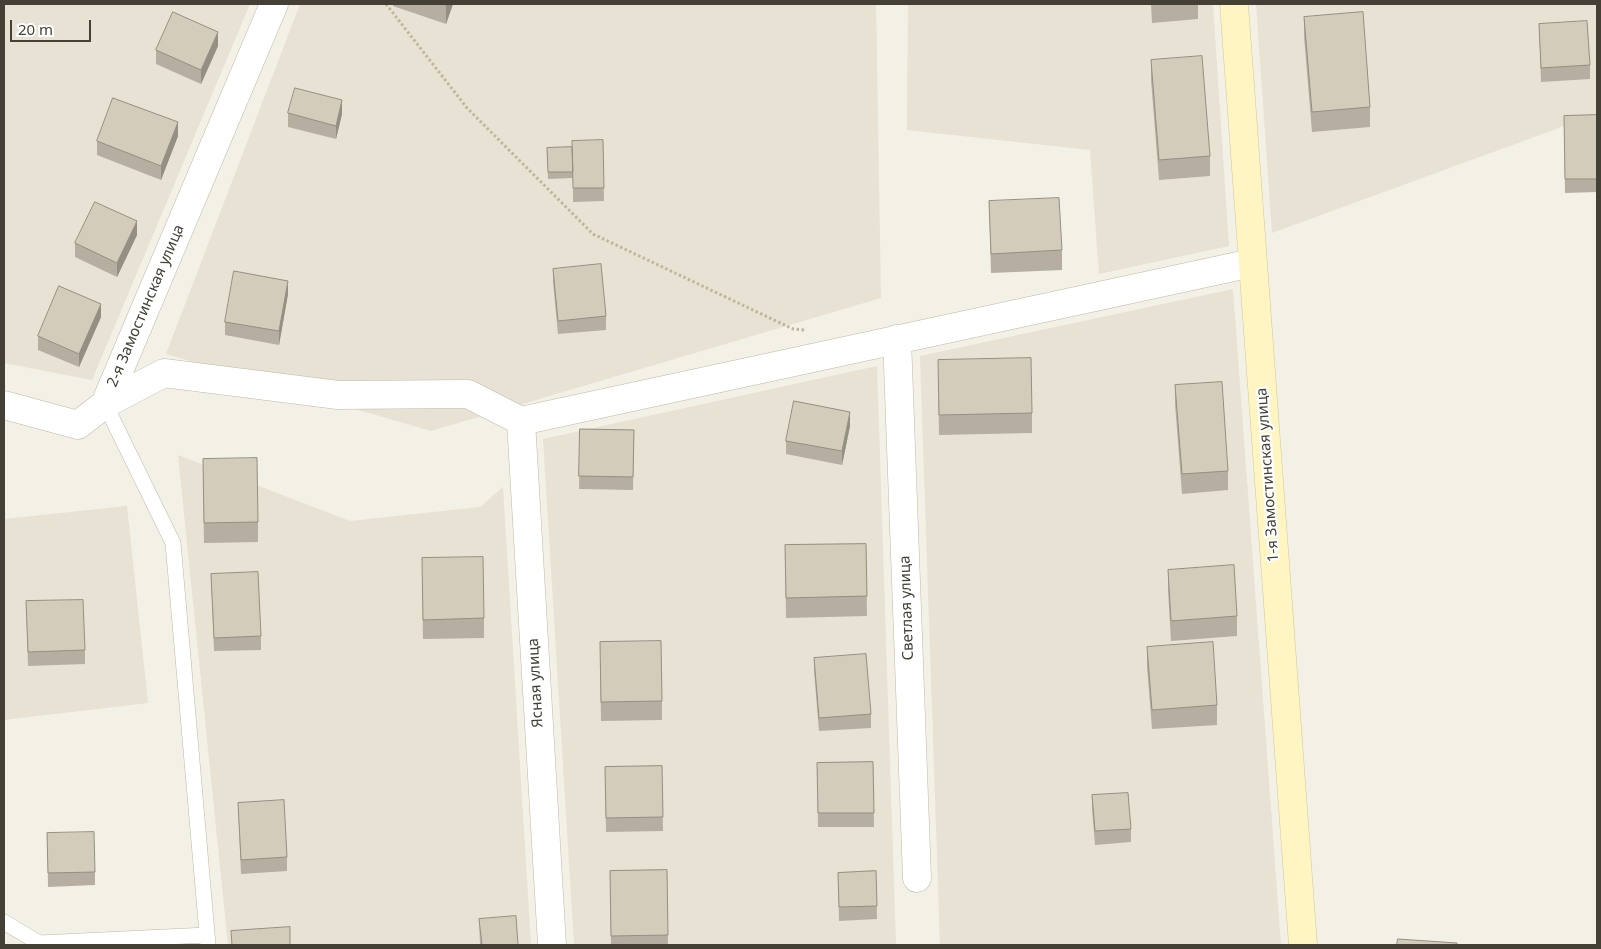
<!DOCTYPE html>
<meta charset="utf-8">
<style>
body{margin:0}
#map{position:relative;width:1601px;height:949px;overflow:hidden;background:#f3f0e5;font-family:"Noto Sans",sans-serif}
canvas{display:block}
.frame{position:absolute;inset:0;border:5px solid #454035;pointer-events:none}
.scale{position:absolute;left:10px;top:20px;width:81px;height:22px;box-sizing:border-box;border:2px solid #454035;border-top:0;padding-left:6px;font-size:15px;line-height:18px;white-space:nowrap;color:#454035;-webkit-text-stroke:4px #fff;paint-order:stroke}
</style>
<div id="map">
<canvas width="1601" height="949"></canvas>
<div class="frame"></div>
<div class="scale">20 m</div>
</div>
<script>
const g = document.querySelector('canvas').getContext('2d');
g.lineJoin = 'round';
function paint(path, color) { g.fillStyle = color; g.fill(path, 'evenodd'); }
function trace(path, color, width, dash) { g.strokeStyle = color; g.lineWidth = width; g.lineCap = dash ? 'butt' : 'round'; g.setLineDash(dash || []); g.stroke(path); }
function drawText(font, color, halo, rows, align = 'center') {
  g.font = font + ' "Noto Sans",sans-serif'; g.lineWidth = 4.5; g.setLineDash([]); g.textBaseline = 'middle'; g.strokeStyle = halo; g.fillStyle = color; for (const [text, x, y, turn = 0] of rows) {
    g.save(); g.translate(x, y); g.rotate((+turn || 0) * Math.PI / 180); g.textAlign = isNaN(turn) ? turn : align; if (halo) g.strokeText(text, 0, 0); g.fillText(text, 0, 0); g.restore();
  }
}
const residential = new Path2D(`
 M4 4H250L92 380 4 363Z
 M300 4H876L881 298 431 431 166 354Z
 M908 4H1213L1229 246 1099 274 1090 150 907 130Z
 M1256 4H1597V114L1272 233Z
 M1233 289 1281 945H940L920 356Z
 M877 366 896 945H574L543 439Z
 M178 455 350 521 480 507 503 487 531 945H228Z
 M127 506 148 703 4 720V519Z`);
const path = new Path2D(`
 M386 4 467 108 593 234 793 329 805 330`);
const lane = new Path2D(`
 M105 404 173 543 208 945
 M4 922 39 943 207 935`);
const street = new Path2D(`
 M897 339 917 878
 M105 404 274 4
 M4 405 78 425 105 404 164 373 338 395 468 394 521 421
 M521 421 1252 263
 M521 421 552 945`);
const secondary = new Path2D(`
 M1234 4 1303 945`);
const wall = new Path2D(`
 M393 4H453L446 24 393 6Z
 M1151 4H1198V19L1152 23Z
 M1304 17 1370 107V127L1312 132 1304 37Z
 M1539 24 1590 65V79L1541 82Z
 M218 46 201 84 156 64V50Z
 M1151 60 1210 156V176L1159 180 1151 80Z
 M288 113 342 114 336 139 288 127Z
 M1597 115V192L1565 193 1564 116Z
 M178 136 161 180 97 155V141Z
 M603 140 604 201 573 202V178L548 179 547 148 572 147Z
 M989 201 1062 250V270L991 273Z
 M137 235 117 277 75 257V243Z
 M553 269 606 316V330L558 334 553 282Z
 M288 294 279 345 225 335V322Z
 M101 317 79 367 38 350V336Z
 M938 380 1032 413V433L939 435Z
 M1175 385 1228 471V490L1182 494 1175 404Z
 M850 426 842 465 786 454V441Z
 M580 429 634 430 633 490 579 489Z
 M203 479 258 522V542L204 543Z
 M866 544 867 616 786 618 785 545Z
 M1168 570 1237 616V636L1171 641 1168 590Z
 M211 574 261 636V650L214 651Z
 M422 577 484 618V638L423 639Z
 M26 601 85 650V664L28 666Z
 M1147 647 1217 705V725L1152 729 1147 667Z
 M814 658 871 714V728L819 731 814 671Z
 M600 662 662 701V720L601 721Z
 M873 762 874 827H818L817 763Z
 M662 766 663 831 606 832 605 767Z
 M1092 795 1131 829V842L1095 845 1092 809Z
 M238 803 287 857V871L241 874Z
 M47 833 95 872V885L48 887Z
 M667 870 668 945H611L610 871Z
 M876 871 877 919 839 921 838 873Z
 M479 919 518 945H480Z`);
const shadedWall = new Path2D(`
 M446 4H453L446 24Z
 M218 32V46L201 84V70Z
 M342 100V114L336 139V126Z
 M178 122V136L161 180V166Z
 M137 221V235L117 277V263Z
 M288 281V294L279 345V331Z
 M101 304V317L79 367V354Z
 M850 412V426L842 465V451Z`);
const building = new Path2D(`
 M173 12 218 32 201 70 156 50Z
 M1363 12 1370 107 1312 112 1304 17Z
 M1587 21 1590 65 1541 68 1539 24Z
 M1202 56 1210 156 1159 160 1151 60Z
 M295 88 342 100 336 126 288 113Z
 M113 98 178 122 161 166 97 141Z
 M1597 115V179H1565L1564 116Z
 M603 140 604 188H573L572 141Z
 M572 147 573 172H548L547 148Z
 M1059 198 1062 250 991 254 989 201Z
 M95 202 137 221 117 263 75 243Z
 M601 264 606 316 558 321 553 269Z
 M234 271 288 281 279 331 225 322Z
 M59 286 101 304 79 354 38 336Z
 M1031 358 1032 413 939 415 938 360Z
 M1222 382 1228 471 1182 474 1175 385Z
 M794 401 850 412 842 451 786 441Z
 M580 429 634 430 633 477 579 476Z
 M257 458 258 522 204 523 203 459Z
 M866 544 867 596 786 598 785 545Z
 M483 557 484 618 423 620 422 558Z
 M1234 565 1237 616 1171 621 1168 570Z
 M258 572 261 636 214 638 211 574Z
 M83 600 85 650 28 652 26 601Z
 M661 641 662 701 601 702 600 642Z
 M1213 642 1217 705 1152 710 1147 647Z
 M866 654 871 714 819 718 814 658Z
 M873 762 874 813H818L817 763Z
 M662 766 663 817 606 818 605 767Z
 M1128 793 1131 829 1095 831 1092 795Z
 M284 800 287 857 241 860 238 803Z
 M94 832 95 872 48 873 47 833Z
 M667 870 668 935 611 936 610 871Z
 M876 871 877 906 839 907 838 873Z
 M516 916 518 945H482L479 919Z
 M290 927V945H232L231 931Z
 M1398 939 1457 943V945H1397Z`);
const streetNames = [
 ["2-я Замостинская улица",146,306,-67],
 ["1-я Замостинская улица",1268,475,-94],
 ["Светлая улица",907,608,-92],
 ["Ясная улица",536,683,-93]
];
paint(residential, '#e7e2d3');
trace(lane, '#beb8a8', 16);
trace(street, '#beb8a8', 29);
trace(secondary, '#d3c895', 29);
trace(path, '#c0b699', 3, [2.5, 2.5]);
trace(lane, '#fff', 15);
trace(street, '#fff', 28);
trace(secondary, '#fff5c3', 28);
paint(wall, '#b6afa1');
paint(shadedWall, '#948f83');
paint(building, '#d4ccbb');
trace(building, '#948f83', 1);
drawText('15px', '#454035', '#fff', streetNames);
</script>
